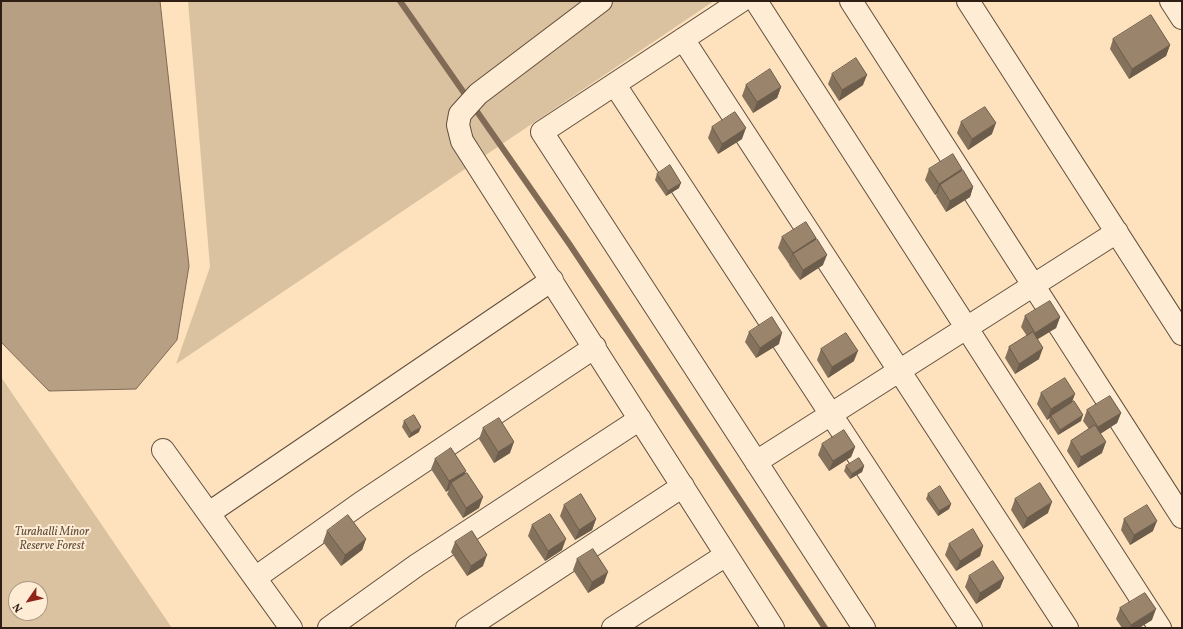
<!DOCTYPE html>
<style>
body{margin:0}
#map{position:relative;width:1183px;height:629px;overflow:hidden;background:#fde2bd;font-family:Vollkorn,serif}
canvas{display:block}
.frame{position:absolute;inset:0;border:2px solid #2f1e13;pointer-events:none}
.north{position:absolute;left:8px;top:581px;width:40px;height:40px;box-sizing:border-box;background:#feecd4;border:1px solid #ab9a87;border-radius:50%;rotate:236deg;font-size:11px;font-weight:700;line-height:16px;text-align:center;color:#2f1e13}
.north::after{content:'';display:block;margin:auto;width:14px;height:18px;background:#8f2418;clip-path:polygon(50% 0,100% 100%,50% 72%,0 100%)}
</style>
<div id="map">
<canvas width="1183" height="629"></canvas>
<div class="frame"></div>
<div class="north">N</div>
</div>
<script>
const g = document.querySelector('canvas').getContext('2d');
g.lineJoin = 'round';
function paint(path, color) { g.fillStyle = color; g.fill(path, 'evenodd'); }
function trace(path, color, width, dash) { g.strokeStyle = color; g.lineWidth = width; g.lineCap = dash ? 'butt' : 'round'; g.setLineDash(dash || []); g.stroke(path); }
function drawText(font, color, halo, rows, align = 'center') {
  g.font = font + ' Vollkorn,serif'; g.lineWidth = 4; g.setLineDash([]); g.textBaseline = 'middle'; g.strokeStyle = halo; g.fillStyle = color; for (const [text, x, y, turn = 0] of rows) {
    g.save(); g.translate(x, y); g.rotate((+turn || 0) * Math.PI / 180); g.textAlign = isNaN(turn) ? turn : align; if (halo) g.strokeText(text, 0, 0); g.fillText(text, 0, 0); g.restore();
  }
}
const green = new Path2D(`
 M188 1H714L176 364 210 267Z
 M1 377 172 628H1ZM16 589H40V613H16Z`);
const water = new Path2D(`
 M1 1H160L189 266 177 340 136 389 49 391 1 342Z`);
const stream = new Path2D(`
 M400 1 570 245 825 628`);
const street = new Path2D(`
 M601 1 478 94 460 114 458 125 462 141 773 628
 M741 1 542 132 864 628
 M756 1 1160 628
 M851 1 1182 517
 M968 1 1182 334
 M1171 1 1182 18
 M683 39 1067 628
 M615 85 971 628
 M163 450 291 628
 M756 462 1117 232
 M209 513 552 280
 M255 578 361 503 595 347
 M329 628 417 565 640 419
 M467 628 683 486
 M613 628 726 555`);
const wall = new Path2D(`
 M1113 39 1170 45 1166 56 1129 79 1110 49Z
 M832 74 863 85 839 101 828 84Z
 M746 85 781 87 777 98 753 113 742 96Z
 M961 122 992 134 968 150 957 133Z
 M712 127 742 139 718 154 708 138Z
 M929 169H962V171L973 187 970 197 946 212 936 196 937 194 935 195 925 180Z
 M657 174 679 188 666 196 655 180Z
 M782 237 816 238V240L823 265 800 280 789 265 790 263 789 264 778 248Z
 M1025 316 1060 317 1056 328 1038 339 1039 359 1015 374 1005 358 1009 347 1027 336 1021 327Z
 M749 332 779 344 756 358 745 342Z
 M821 349 854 361 828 378 817 360Z
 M1041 393 1072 402 1081 421 1058 435 1049 421 1050 418 1047 420 1037 404Z
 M1087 410 1121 413 1117 423 1100 434 1102 453 1078 468 1067 451 1071 441 1089 429 1083 421Z
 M404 421 419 432 409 438 402 427Z
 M483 428 510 453 494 463 479 439Z
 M822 444 855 447 851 457 829 471 818 455Z
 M435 459 464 475 479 508 463 518 447 494 449 490 446 492 431 469Z
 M846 466H864L862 472 850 479 844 471Z
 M928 494 951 504 949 509 938 516 926 499Z
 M1015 499 1048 513 1023 529 1011 510Z
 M564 505 596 519 592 530 575 540 560 516Z
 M1124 519 1153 531 1130 545 1121 530Z
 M532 525 562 550 545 561 528 536Z
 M327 531 366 539 362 550 341 566 323 542Z
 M455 542 483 566 467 576 451 552Z
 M949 544 983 546 980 556 956 571 945 555Z
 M577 559 604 583 588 593 573 570Z
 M969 576 1004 578 1000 588 976 604 965 587Z
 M1120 608 1152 620 1139 628H1122L1116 619Z`);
const shadedWall = new Path2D(`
 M1170 45 1166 56 1129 79 1132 69Z
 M867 75 863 85 839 101 842 90Z
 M781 87 777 98 753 113 757 102Z
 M996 123 992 134 968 150 972 139Z
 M746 128 742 139 718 154 722 144Z
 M962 169 959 180 940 185 937 194 935 195 939 184Z
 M681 183 679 188 666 196 668 191Z
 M973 187 970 197 946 212 950 201Z
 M816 238 813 248 793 254 790 263 789 264 793 253Z
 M827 255 823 265 800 280 803 270Z
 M1060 317 1056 328 1031 343 1035 333Z
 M782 333 779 344 756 358 760 348Z
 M1043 348 1039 359 1015 374 1019 364Z
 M858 351 854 361 828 378 832 367Z
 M1075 394 1071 405 1051 416 1050 418 1047 420 1051 409Z
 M1121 413 1117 423 1094 438 1098 427Z
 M1083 415 1081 421 1058 435 1060 430Z
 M421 427 419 432 409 438 411 433Z
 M514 442 510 453 494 463 498 452Z
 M1106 442 1102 453 1078 468 1081 457Z
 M855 447 851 457 829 471 833 461Z
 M864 466 862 472 850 479 852 474Z
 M466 471 462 481 451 483 449 490 446 492 449 481Z
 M483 497 479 508 463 518 466 508Z
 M1052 502 1048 513 1023 529 1027 518Z
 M951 504 949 509 938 516 939 511Z
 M596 519 592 530 575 540 579 530Z
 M1157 521 1153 531 1130 545 1134 535Z
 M366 539 362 550 341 566 345 555Z
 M566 539 562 550 545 561 548 551Z
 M983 546 980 556 956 571 960 561Z
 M487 555 483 566 467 576 471 566Z
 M608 572 604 583 588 593 592 582Z
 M1004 578 1000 588 976 604 980 593Z
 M1156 609 1152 620 1139 628H1130L1131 625Z`);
const building = new Path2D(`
 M1151 15 1170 45 1132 69 1113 39Z
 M856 58 867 75 842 90 832 74Z
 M770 69 781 87 757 102 746 85Z
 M985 107 996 123 972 139 961 122Z
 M735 112 746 128 722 144 712 127Z
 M953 154 962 169 939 184 929 169Z
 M670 165 681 183 668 191 657 174Z
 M963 170 973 187 950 201 940 185Z
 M806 222 816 238 793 253 782 237Z
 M817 239 827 255 803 270 793 254Z
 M1050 301 1060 317 1035 333 1025 316Z
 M772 317 782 333 760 348 749 332Z
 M1033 332 1043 348 1019 364 1009 347Z
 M846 333 858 351 832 367 821 349Z
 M1065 378 1075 394 1051 409 1041 393Z
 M1110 396 1121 413 1098 427 1087 410Z
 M1074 401 1083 415 1060 430 1051 416Z
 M414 415 421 427 411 433 404 421Z
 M499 418 514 442 498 452 483 428Z
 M1095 425 1106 442 1081 457 1071 441Z
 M844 430 855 447 833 461 822 444Z
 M451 448 466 471 449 481 435 459Z
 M859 458 864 466 852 474 846 466Z
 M467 473 483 497 466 508 451 483Z
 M1040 483 1052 502 1027 518 1015 499Z
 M940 486 951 504 939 511 928 494Z
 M581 494 596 519 579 530 564 505Z
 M1147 505 1157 521 1134 535 1124 519Z
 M550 514 566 539 548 551 532 525Z
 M348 515 366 539 345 555 327 531Z
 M973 529 983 546 960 561 949 544Z
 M472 531 487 555 471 566 455 542Z
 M593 549 608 572 592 582 577 559Z
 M993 561 1004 578 980 593 969 576Z
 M1145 593 1156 609 1131 625 1120 608Z`);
const parkNames = [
 ["Turahalli Minor",52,533],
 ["Reserve Forest",52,547]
];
paint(green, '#dac1a0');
paint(water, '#b79f83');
trace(water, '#816b56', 1);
trace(stream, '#816b56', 6);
trace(street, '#624f3e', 24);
trace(street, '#feecd4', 22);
paint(wall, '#84725c');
paint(shadedWall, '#6c5c4b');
paint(building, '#9a846b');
trace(building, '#6c5c4b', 1);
drawText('italic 12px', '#624f3d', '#feecd4', parkNames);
</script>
